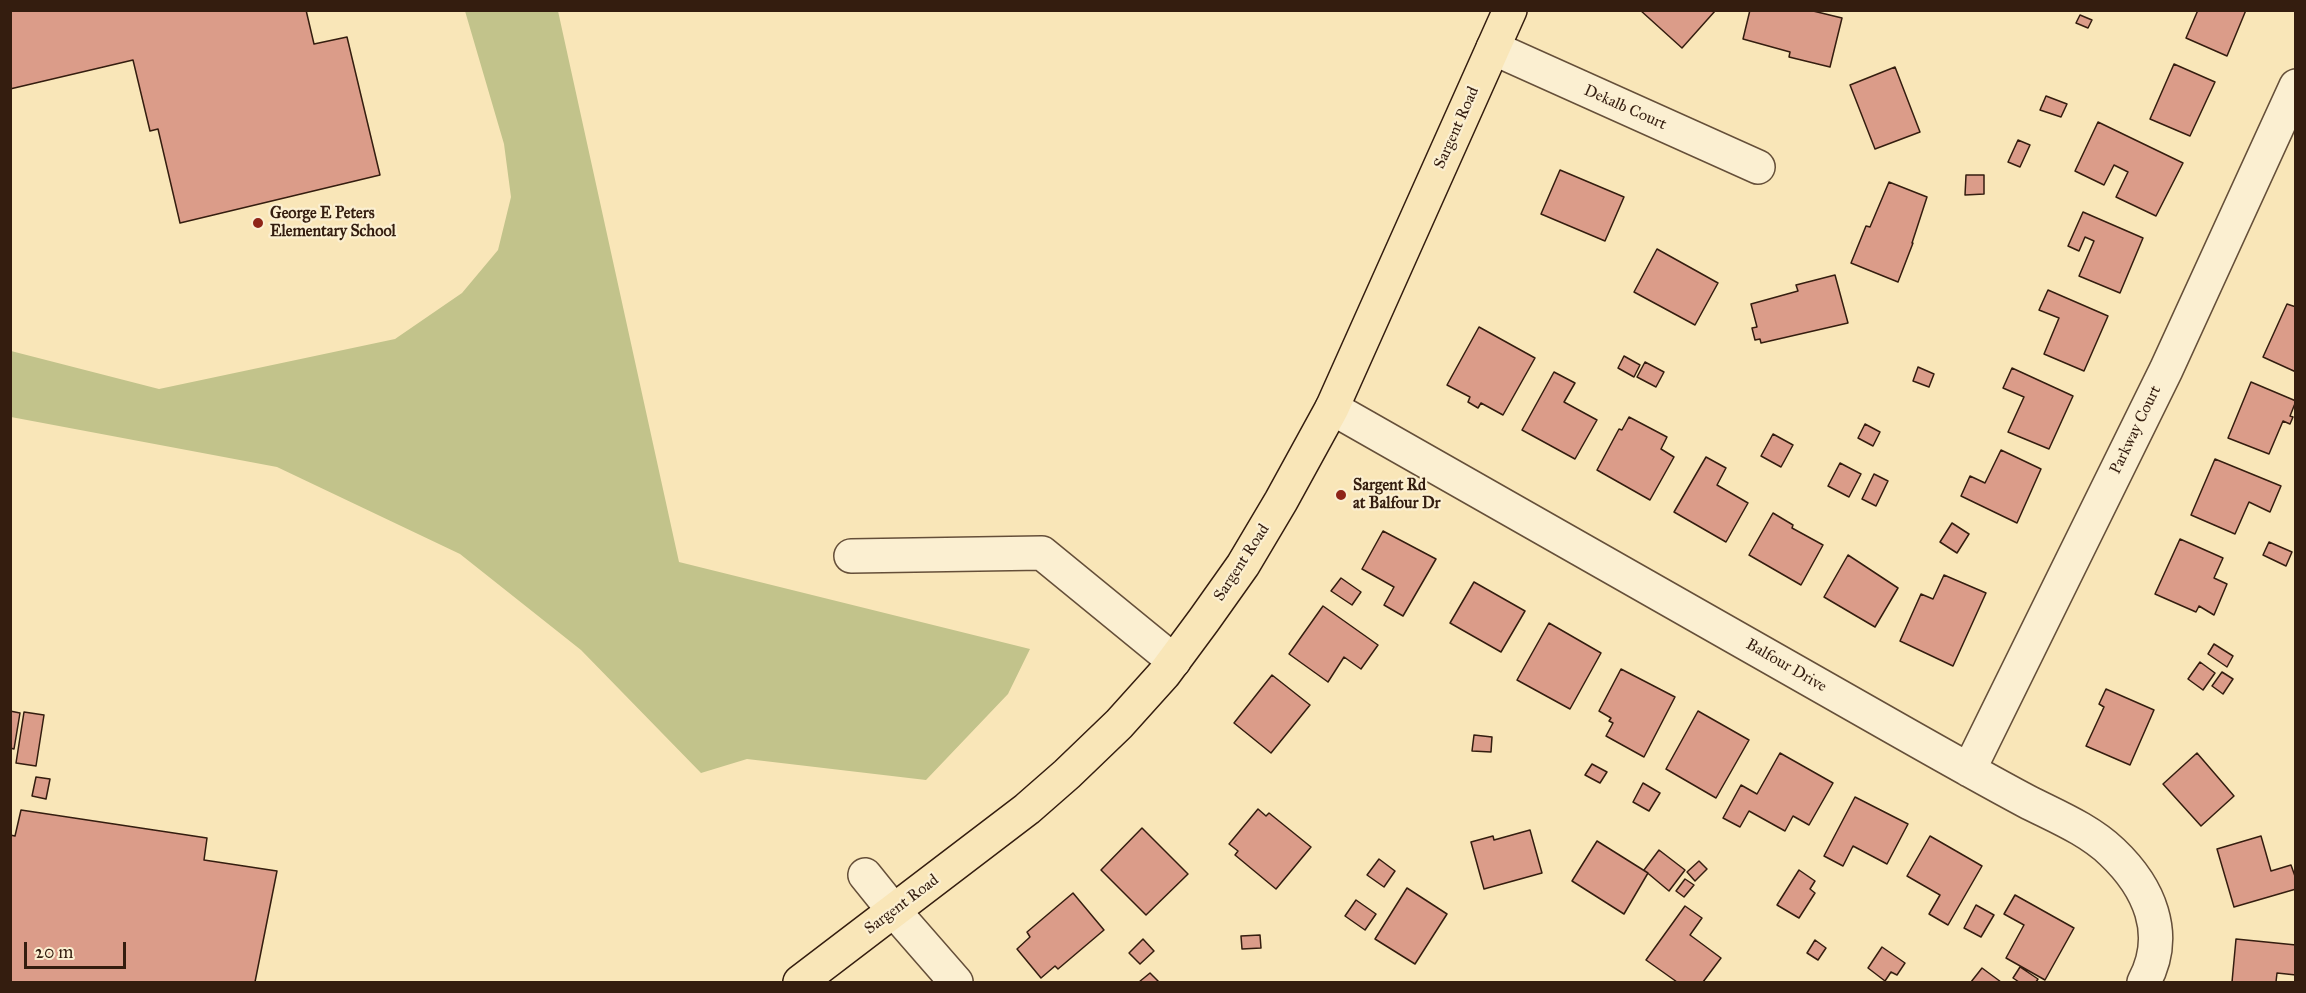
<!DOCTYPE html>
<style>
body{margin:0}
#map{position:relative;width:2306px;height:993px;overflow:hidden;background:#f9e6b8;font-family:"IM FELL Great Primer",serif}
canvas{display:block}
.frame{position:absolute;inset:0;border:12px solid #341d0f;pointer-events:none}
.scale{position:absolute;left:24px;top:942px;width:102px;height:27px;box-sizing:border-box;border:3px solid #341d0f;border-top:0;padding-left:8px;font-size:18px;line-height:21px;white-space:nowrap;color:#341d0f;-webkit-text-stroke:4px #fbefd1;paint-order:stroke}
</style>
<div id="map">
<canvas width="2306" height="993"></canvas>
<div class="frame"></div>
<div class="scale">20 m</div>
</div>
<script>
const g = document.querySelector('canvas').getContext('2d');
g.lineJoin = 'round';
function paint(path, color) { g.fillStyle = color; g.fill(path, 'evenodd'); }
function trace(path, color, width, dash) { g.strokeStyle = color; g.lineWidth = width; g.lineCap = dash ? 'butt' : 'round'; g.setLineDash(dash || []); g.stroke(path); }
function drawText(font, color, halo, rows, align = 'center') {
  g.font = font + ' "IM FELL Great Primer",serif'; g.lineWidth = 4.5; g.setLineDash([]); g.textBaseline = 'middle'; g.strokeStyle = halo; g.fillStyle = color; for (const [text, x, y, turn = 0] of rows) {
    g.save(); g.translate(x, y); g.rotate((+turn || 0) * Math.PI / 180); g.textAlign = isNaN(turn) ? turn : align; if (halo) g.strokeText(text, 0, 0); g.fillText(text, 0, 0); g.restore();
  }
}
const green = new Path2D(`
 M465 11H558L679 562 1030 649 1008 694 926 780 747 759 701 773 581 650 460 554 277 467 11 417V351L159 389 395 339 462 293 498 250 511 197 504 144Z`);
const building = new Path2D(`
 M10 10H306L314 44 347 37 380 175 180 223 158 129 150 131 133 60 10 89Z
 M1640 10H1715V11L1682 48Z
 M1750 10H1809L1842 18 1830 67 1789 57 1790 52 1743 39Z
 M2198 10H2246L2227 56 2186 38Z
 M2080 15 2092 20 2088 28 2076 23Z
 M2174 64 2215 82 2190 136 2150 119Z
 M1895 67 1920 132 1875 149 1850 85Z
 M2046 96 2067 104 2061 117 2040 110Z
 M2098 122 2183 163 2156 216 2116 197 2128 172 2114 165 2104 185 2075 171Z
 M2018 140 2030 145 2020 167 2008 162Z
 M1560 170 1624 197 1605 241 1541 214Z
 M1966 175H1984V194L1965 195Z
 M1889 182 1927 197 1912 243H1913L1898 282 1851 263 1866 226 1870 227Z
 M2083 212 2143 238 2120 293 2079 276 2094 241 2085 237 2079 251 2068 246Z
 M1657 249 1718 283 1695 325 1634 292Z
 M1835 275 1848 323 1761 343 1760 339 1755 340 1752 328 1757 327 1751 304 1798 291 1796 285Z
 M2048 290 2108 316 2084 371 2044 354 2059 318 2039 310Z
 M2287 304 2296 307V372L2263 357Z
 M1479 327 1535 358 1503 415 1481 403 1478 408 1468 402 1470 397 1447 385Z
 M1624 356 1640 365 1634 377 1618 368Z
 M1645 362 1664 372 1656 387 1637 377Z
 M1918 367 1934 374 1929 387 1913 381Z
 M2012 368 2073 396 2049 449 2008 432 2024 397 2003 388Z
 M1554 372 1575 383 1564 402 1597 420 1575 459 1522 430Z
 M2251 382 2296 401 2290 416 2293 417 2290 424 2283 421 2269 454 2228 438Z
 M1629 417 1667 437 1661 449 1674 457 1650 500 1597 470 1619 429 1622 430Z
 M1865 424 1880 432 1873 446 1858 438Z
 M1773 434 1793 445 1781 467 1761 456Z
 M2001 450 2041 469 2017 523 1961 496 1970 476 1985 483Z
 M1706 457 1726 468 1717 485 1748 503 1726 542 1674 512Z
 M2215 459 2281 486 2270 512 2249 502 2235 534 2191 515Z
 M1840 463 1861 474 1849 497 1828 486Z
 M1874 474 1888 481 1876 506 1862 499Z
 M1773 513 1793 525 1792 528 1823 545 1801 585 1749 555Z
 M1952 523 1969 534 1957 553 1940 542Z
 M1383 531 1436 559 1403 616 1384 605 1394 587 1362 569Z
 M2180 539 2223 558 2214 578 2227 584 2214 615 2199 606 2196 612 2155 594Z
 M2269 542 2292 552 2286 566 2263 555Z
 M1848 555 1898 588 1875 627 1824 597Z
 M1944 575 1986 593 1953 666 1900 641 1921 594 1933 599Z
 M1341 578 1361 592 1352 605 1331 591Z
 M1474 582 1525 611 1501 652 1450 623Z
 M1323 606 1378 645 1361 669 1344 657 1328 682 1289 654Z
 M1549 623 1601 653 1570 709 1517 680Z
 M2214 644 2233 656 2227 667 2208 654Z
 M2200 662 2215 673 2203 690 2188 679Z
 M1621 669 1675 697 1644 757 1606 736 1613 723 1609 721 1611 718 1599 711Z
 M2222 672 2233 679 2223 694 2212 686Z
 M1272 675 1310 705 1271 753 1234 723Z
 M2106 689 2154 710 2130 765 2086 746 2104 707 2099 704Z
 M10 711 20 713 14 749 10 748Z
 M1698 711 1749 740 1716 798 1666 769Z
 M24 712 44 715 36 766 16 763Z
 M1474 735 1492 737 1491 752 1472 751Z
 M1780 753 1833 783 1809 825 1793 816 1785 831 1749 811 1740 827 1723 818 1741 785 1757 794Z
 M2197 753 2234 796 2201 826 2163 784Z
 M1592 764 1607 772 1600 783 1585 775Z
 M36 777 50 779 46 799 32 796Z
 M1643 783 1660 793 1649 811 1633 802Z
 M1855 797 1908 824 1887 864 1853 846 1843 866 1824 856Z
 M1258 809 1266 816 1269 813 1311 847 1276 889 1235 855 1238 851 1229 844Z
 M21 810 207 838 204 860 277 871 255 982H10V835L15 836Z
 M1142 828 1188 874 1146 915 1101 870Z
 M1530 830 1542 873 1484 889 1471 842 1493 836 1494 840Z
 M1930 836 1982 866 1948 925 1929 914 1940 895 1907 876Z
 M2261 836 2271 871 2291 865 2296 879V889L2234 907 2217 849Z
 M1597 841 1648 873 1624 914 1572 881Z
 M1659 850 1685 870 1669 891 1644 870Z
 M1379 859 1395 871 1384 887 1367 875Z
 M1699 861 1707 869 1695 881 1687 872Z
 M1799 870 1815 881 1810 889 1815 893 1799 918 1777 905Z
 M1685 879 1694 885 1684 897 1676 891Z
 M1407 888 1447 914 1415 964 1375 939Z
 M1073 893 1104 930 1058 969 1055 966 1041 978 1017 949 1030 937 1027 932Z
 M2015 895 2074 928 2045 980 2006 958 2024 925 2004 914Z
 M1356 900 1376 914 1365 930 1345 916Z
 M1976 905 1994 915 1981 937 1964 928Z
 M1685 906 1702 918 1690 935 1721 958 1703 982H1677L1646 960Z
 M1260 935 1261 948 1242 949 1241 936Z
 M1143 939 1154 951 1140 964 1129 953Z
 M2236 939 2296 945V975L2277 973 2276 982H2232Z
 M1815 940 1826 948 1818 960 1807 953Z
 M1882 947 1905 963 1897 975 1891 972 1885 981 1868 968Z
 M2020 967 2038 979 2036 982H2019L2013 978Z
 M1982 968 2001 982H1971Z
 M1150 973 1159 982H1139Z`);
const minor = new Path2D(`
 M1493 48 1758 167
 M1332 408C1519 514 1706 621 1893 727 1937 752 1981 777 2026 801 2055 816 2088 829 2112 852 2149 887 2170 934 2144 982
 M851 556 1042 553 1174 661
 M1969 770 2166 370 2296 86
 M865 875 894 911 956 982`);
const major = new Path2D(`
 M800 982 1027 809 1067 774 1119 724 1164 674 1204 620 1243 565 1281 501 1332 408 1510 10`);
const markers = [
 [258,223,6,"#8f2418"],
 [1341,495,6,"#8f2418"]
];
const streetNames = [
 ["Dekalb Court",1625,108,24],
 ["Sargent Road",1457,128,-66],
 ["Parkway Court",2136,430,-64],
 ["Sargent Road",1242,563,-57],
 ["Balfour Drive",1786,666,30],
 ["Sargent Road",902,905,-37]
];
const poiNames = [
 ["George E Peters",270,214],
 ["Elementary School",270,232],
 ["Sargent Rd",1353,486],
 ["at Balfour Dr",1353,504]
];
paint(green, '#c2c38b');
paint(building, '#db9c89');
trace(building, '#341d0f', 1.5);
trace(minor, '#654f39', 36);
trace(major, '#341d0f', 36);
trace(minor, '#fbefd1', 33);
trace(major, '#f9e6b8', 33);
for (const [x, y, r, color] of markers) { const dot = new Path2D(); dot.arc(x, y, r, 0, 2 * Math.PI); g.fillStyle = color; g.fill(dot); trace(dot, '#fbefd1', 2); }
drawText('16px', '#341d0f', '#fbefd1', streetNames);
drawText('bold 16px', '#341d0f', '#fbefd1', poiNames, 'left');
</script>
